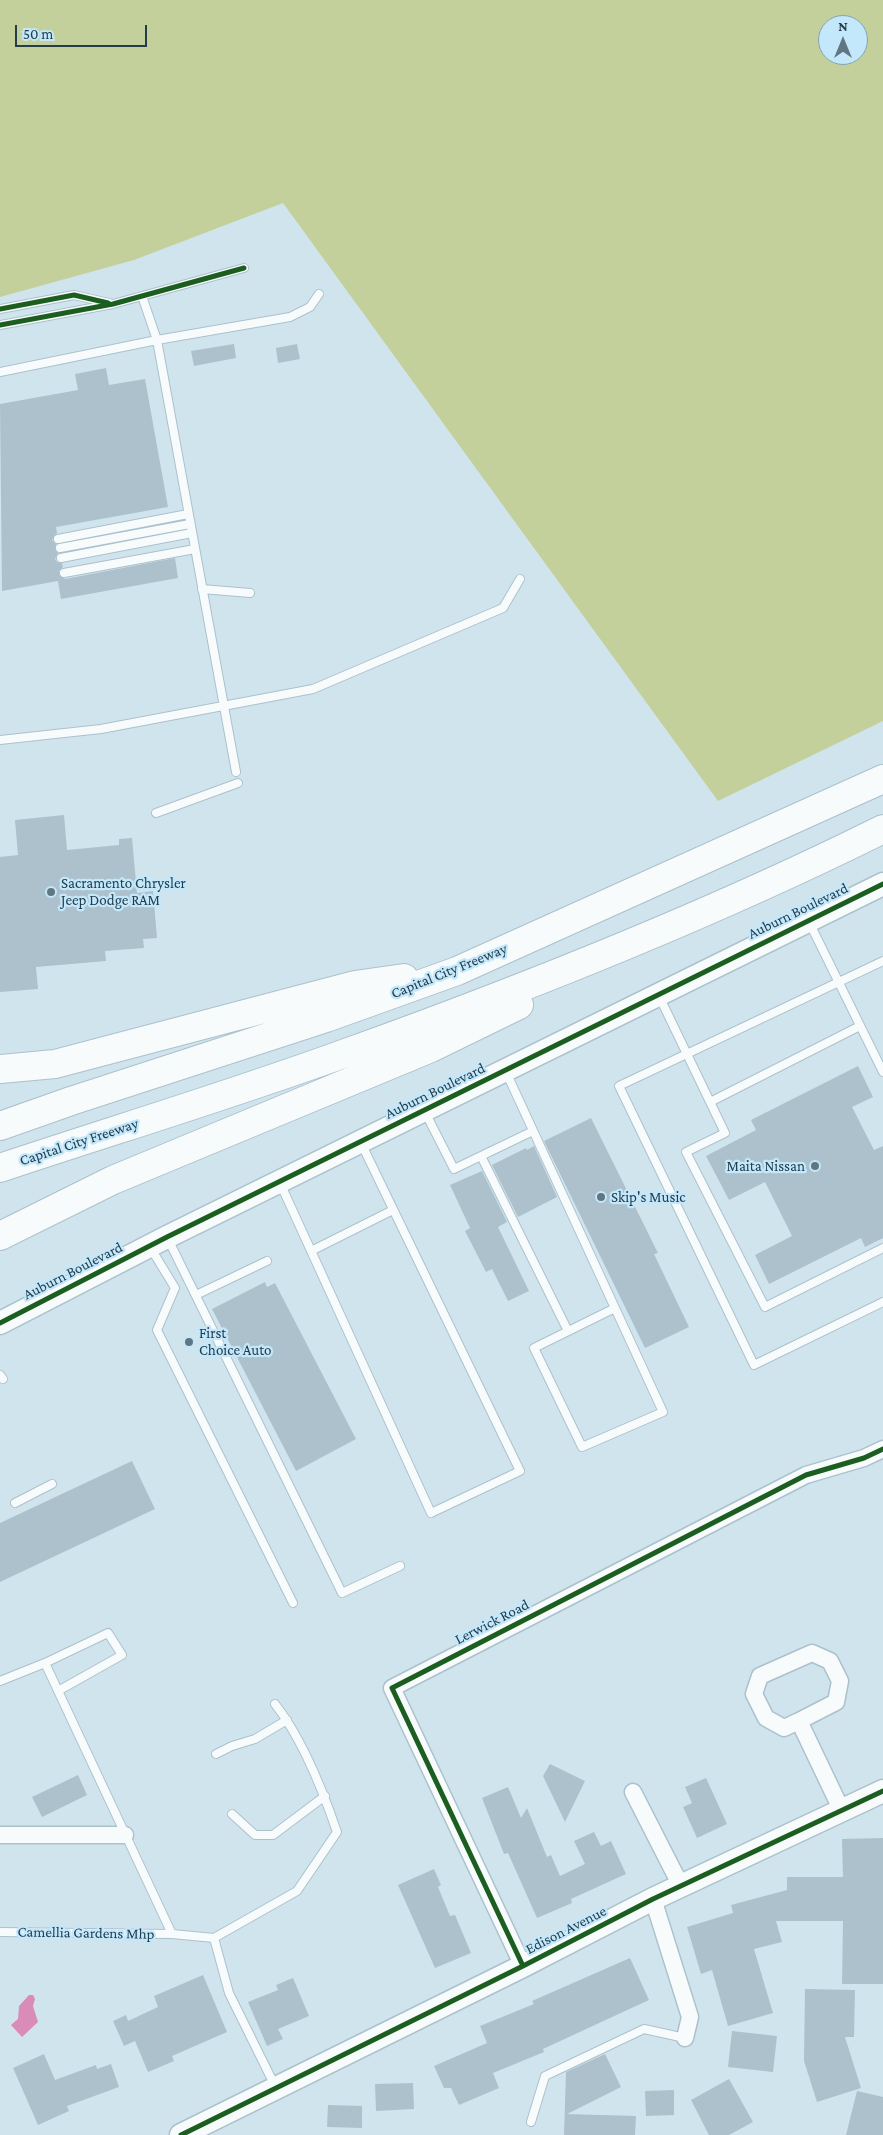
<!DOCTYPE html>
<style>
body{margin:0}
#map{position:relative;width:883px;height:2135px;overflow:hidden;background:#d0e4ee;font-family:"Crimson Pro",serif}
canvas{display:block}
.north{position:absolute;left:818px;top:15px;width:50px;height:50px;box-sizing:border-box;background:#c3e7fb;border:1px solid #83a3b4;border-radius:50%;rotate:0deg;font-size:14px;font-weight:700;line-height:20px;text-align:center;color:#233d4a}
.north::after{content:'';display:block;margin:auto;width:18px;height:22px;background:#607783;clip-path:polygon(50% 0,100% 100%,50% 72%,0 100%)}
.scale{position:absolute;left:15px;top:25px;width:132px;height:22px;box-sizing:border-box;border:2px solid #233d4a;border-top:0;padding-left:6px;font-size:15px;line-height:18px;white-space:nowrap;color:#233d4a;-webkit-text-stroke:4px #c3e7fb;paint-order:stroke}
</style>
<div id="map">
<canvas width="883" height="2135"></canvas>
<div class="north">N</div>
<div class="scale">50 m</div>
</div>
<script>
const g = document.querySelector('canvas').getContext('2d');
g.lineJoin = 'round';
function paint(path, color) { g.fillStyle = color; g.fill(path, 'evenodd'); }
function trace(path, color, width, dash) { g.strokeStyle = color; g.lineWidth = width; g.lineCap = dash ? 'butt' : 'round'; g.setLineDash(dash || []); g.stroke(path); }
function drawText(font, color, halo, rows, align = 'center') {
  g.font = font + ' "Crimson Pro",serif'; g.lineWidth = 4.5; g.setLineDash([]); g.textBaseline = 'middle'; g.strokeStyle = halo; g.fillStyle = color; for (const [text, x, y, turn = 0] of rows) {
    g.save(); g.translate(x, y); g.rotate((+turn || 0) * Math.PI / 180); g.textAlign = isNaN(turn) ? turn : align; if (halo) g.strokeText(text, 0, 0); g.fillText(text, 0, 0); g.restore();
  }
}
const green = new Path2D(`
 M0 0H883V721L718 801 283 203 134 260 0 297ZM828 25H858V55H828Z`);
const water = new Path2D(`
 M29 1995H33L35 1999 33 2006 38 2022 22 2037 11 2025 18 2019 19 2006Z`);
const building = new Path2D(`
 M234 344 236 358 194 366 191 351Z
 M297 344 300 359 278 363 276 348Z
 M106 368 109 385 145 379 168 507 56 527 57 533 52 540 56 544 55 549 58 553 55 559 57 562 62 563 63 567 59 571V574L65 579 175 558 178 578 61 599 58 581 2 591 0 404 78 390 75 374Z
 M64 815 67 850 119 845V839L132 838 137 893 153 891 157 938 143 939 144 948 105 951 106 961 36 967 38 989 0 992V857L18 855 15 820Z
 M858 1066 873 1097 852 1107 874 1150 883 1146V1238L865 1247 861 1238 769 1284 755 1255 792 1236 765 1182 729 1200 706 1156 756 1130 751 1120Z
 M591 1118 658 1253 654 1254 689 1327 645 1348 544 1141Z
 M534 1146 557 1197 518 1217 492 1165 526 1148 527 1150Z
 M482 1171 507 1222 498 1227 529 1291 508 1301 492 1269 486 1272 465 1231 470 1228 450 1185Z
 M265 1282 267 1287 275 1283 356 1439 296 1471 212 1309Z
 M132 1461 155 1509 0 1582V1523Z
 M550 1764 585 1781 565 1822 543 1776Z
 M78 1775 87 1795 42 1817 32 1797Z
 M706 1778 727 1824 697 1838 683 1807 692 1803 685 1787Z
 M508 1787 521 1818 527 1808 547 1857 551 1855 560 1876 585 1864 574 1841 594 1832 601 1846 611 1841 626 1874 571 1899 572 1903 537 1918 508 1853 504 1854 482 1798Z
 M883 1838V1984H842L843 1921H776L782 1942 754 1949 773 2013 728 2026 712 1970 701 1974 687 1927 733 1913 731 1905 787 1890V1877H843L842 1839Z
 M434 1869 441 1885 438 1887 450 1916 455 1915 471 1953 435 1968 398 1885Z
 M630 1958 649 2000 543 2049 544 2052 493 2073 499 2088 459 2105 451 2088H444L434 2066 487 2043 480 2026 534 2004 532 2001Z
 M203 1975 227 2032 172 2056 174 2061 148 2072 135 2041 124 2046 113 2021 126 2015 128 2021 158 2007 154 1996Z
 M293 1978 309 2016 278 2029 283 2039 267 2046 248 2002 278 1990 276 1985Z
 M805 1989 855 1990 854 2037H845L861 2088 817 2102 804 2061Z
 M732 2031 777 2036 773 2072 728 2067Z
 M44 2054 55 2080 96 2065 97 2069 111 2064 119 2087 67 2106 69 2111 38 2125 13 2068Z
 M605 2054 621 2087 567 2114 636 2116 635 2135H564L566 2072Z
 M729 2079 753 2122 729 2135H709L691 2100Z
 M413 2083 414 2109 376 2111 375 2084Z
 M674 2090V2115L646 2116 645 2091Z
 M857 2091 883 2097V2135H846Z
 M328 2105 362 2106V2128L327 2127Z`);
const lane = new Path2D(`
 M0 309 74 295 109 303
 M0 325 113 304 244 268
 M0 372 157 340 142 296
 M58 539 188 514
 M60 548 190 524
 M61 558 192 533
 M64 573 195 549
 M202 589 250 593
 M0 740 101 729 313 689 503 608 520 579
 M236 772 157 340 290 317 310 307 319 294
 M156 813 238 783
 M810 924 883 1072
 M883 961 619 1086 754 1365 883 1302
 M659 996 725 1133 686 1152 765 1307 883 1248
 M506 1072 663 1412 582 1447 534 1348 615 1308
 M710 1102 860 1026
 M425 1112 454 1169 533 1131
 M481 1156 568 1331
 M280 1183 431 1513 520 1471 361 1143
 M168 1239 342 1593 400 1566
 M150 1247 175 1288 157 1330 293 1603
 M311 1251 393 1210
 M196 1295 267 1261
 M0 1375 3 1379
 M15 1503 52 1484
 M45 1663 172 1934 214 1938 297 1891 337 1832C323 1791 301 1737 275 1704
 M0 1681 45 1663 108 1633 122 1655 58 1691
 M216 1754 232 1746 255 1739 287 1720
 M232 1814 255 1835H273L325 1796
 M0 1932 172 1934
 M214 1938 229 1993 275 2086
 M531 2122 545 2076 644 2029 685 2038`);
const street = new Path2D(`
 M799 1721 784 1728 766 1718 754 1694 760 1676 812 1653 830 1661 840 1681 836 1702 799 1721 842 1811
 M633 1792 681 1886
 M0 1835H125
 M653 1899 690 2017 685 2038
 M523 1966 392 1688 806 1475 864 1458 883 1449`);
const secondary = new Path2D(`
 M0 1323 167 1237 883 884
 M181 2135 523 1966 653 1899 883 1791`);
const highway = new Path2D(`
 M0 1069 55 1064 355 985 404 978
 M0 1126 71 1101 326 1018 457 971 883 779
 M0 1168C114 1130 230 1095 343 1054 527 988 708 916 883 829
 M0 1236 113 1180 431 1048 519 1005`);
const cycleway = new Path2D(`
 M0 309 74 295 108 303
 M0 325 113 304 244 268
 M0 1323 167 1237 883 884
 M523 1966 392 1688 806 1475 864 1458 883 1449
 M181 2135 523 1966 653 1899 883 1791`);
const markers = [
 [51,892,5,"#607783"],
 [815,1166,5,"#607783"],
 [601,1197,5,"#607783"],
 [189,1342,5,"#607783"]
];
const poiNames = [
 ["Sacramento Chrysler",61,883],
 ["Jeep Dodge RAM",61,900],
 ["Maita Nissan",805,1166,"right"],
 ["Skip's Music",611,1197],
 ["First",199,1333],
 ["Choice Auto",199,1350]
];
const streetNames = [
 ["Auburn Boulevard",798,911,-26],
 ["Capital City Freeway",449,971,-22],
 ["Auburn Boulevard",435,1091,-26],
 ["Capital City Freeway",79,1142,-18],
 ["Auburn Boulevard",73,1271,-27],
 ["Lerwick Road",492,1622,-27],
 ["Edison Avenue",566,1930,-27],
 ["Camellia Gardens Mhp",86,1933,1]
];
paint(green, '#c3d09c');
paint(water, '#d88cb7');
paint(building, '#adc1cc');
trace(lane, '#abc1cc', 10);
trace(street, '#abc1cc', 19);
trace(secondary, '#abc1cc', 25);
trace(highway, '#abc1cc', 30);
trace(lane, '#f8fbfc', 8);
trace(street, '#f8fbfc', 16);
trace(secondary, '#f8fbfc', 22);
trace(highway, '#f8fbfc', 28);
trace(cycleway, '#1b5e20', 5);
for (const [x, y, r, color] of markers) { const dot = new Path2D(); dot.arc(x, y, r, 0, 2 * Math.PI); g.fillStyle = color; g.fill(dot); trace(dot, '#c3e7fb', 2); }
drawText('15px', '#233d4a', '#c3e7fb', poiNames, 'left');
drawText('15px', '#233d4a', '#c3e7fb', streetNames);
</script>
